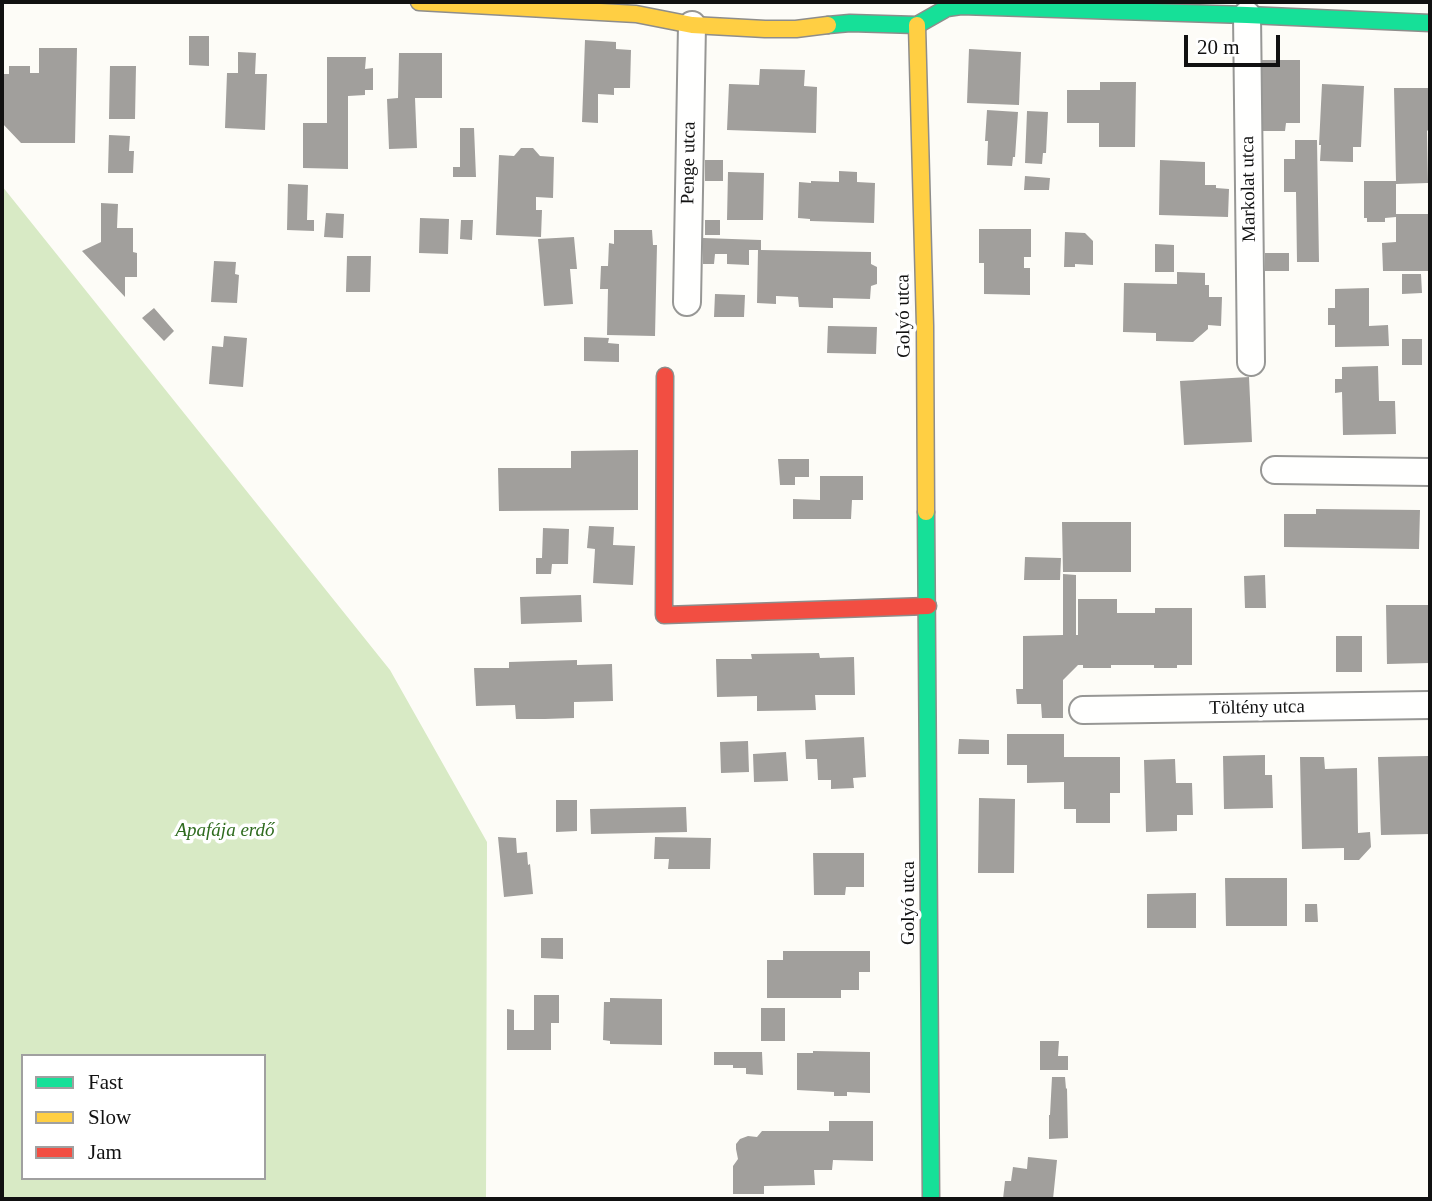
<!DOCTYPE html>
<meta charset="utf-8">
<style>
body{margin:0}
#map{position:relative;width:1432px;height:1201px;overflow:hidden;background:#fdfcf7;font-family:"Times New Roman",serif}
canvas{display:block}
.frame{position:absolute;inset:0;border:4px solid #111;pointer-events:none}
.legend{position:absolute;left:21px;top:1054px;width:245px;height:126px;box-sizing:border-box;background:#fff;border:2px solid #a0a0a0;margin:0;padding:9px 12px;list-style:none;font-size:21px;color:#111}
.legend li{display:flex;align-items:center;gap:14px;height:35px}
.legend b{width:35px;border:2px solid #a0a0a0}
.scale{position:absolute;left:1184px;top:35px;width:96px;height:32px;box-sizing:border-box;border:4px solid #111;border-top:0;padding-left:9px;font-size:21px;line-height:24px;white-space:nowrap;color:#111;-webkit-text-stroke:5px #fff;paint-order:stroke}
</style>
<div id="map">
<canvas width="1432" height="1201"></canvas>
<div class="frame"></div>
<ul class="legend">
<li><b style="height:9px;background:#16e098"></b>Fast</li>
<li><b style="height:9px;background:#ffcf43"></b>Slow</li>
<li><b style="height:9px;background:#f24e42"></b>Jam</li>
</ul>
<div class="scale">20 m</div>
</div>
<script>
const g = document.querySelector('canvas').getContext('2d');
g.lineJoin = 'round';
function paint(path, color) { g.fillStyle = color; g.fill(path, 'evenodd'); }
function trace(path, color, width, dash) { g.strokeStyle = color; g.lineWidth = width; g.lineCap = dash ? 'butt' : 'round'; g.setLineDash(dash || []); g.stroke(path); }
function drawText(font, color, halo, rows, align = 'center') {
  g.font = font + ' "Times New Roman",serif'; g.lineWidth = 7; g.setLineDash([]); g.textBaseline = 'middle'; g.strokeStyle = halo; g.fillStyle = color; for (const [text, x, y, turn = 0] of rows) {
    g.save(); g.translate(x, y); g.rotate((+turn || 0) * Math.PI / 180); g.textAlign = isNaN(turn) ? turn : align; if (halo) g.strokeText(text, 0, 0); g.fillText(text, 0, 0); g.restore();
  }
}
const forest = new Path2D(`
 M2 186 390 670 487 842 486 1199H2ZM23 1056H264V1178H23Z`);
const building = new Path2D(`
 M189 36H209V66L189 65Z
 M585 40 616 42V49L631 50 630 88H614V95L598 94V123L582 122Z
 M39 48H77L75 143H21L2 123V74H9V66H30V73H39Z
 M969 49 1021 52 1019 105 967 103Z
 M238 52 256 53 255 74H267L265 130 225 128 227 73H238Z
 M399 53H442V98H415L417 148 389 149 387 99 398 98Z
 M327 57H366L365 69 373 68V90H365V95L348 96V169L303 168V123H327Z
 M1259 60H1300V123H1286L1285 131H1258Z
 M110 66H136L135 119H109Z
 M760 69 805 70 804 86 817 87 816 133 727 130 729 84 759 85Z
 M1100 82H1136L1135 147H1099V123H1067V90H1100Z
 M1322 84 1364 86 1361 147H1353V162L1320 161 1321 145H1319Z
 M1394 88H1430V128L1427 131 1428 183 1396 184V214H1428L1429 271H1383L1382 243 1396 242V217L1385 218V222H1367V218H1364V181H1396Z
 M987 110 1018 112 1015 157H1013L1012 166 987 165 988 141H985Z
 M1027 111 1048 112 1046 153H1043L1042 164 1025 163Z
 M460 128H474L476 177H453V167H460Z
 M109 135 130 136 129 151H134L133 173H108Z
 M1295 140H1317L1319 262H1297L1296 192H1284V159H1295Z
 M521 148H533L540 156 554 157 553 198 536 197V210H542L541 237 496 235 499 155 514 156Z
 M705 160H723V181H705Z
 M1160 160 1205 162V185H1216V188L1229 189 1228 217 1159 215Z
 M839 171 857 172V182L875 183 874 223 810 221V219L798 218 799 182 811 183V181L839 182Z
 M728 172 764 173 763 220H727Z
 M1025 176 1050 178 1049 190H1024Z
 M288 184 308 185 307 220H314V231L287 230Z
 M101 203 118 204 117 228H133V252L137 253V277H125V297L82 251 101 242Z
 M326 213 344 214 343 238 324 237Z
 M420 218 449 219 448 254 419 253Z
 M461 220H473L472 240 460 239Z
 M705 220H720V235H705Z
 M979 229H1031V257H1024V268H1030V295L984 294V263H979Z
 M614 230H652L653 245H657L655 336 607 335 608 289H600L601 266H608L609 243 614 244Z
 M1065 232 1085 233 1093 241V265L1075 264V267H1064Z
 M574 237 577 269H570L573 304 544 306 538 239Z
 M703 238 761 240V250L871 252V264L877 267V284L871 286 870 299 833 298V308L799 307 798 297 776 296V304L757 303 758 250H749V265L727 264V254H715L714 264H703Z
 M1155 244 1174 245V272H1155Z
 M1265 253H1289V271H1265Z
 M347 256H371L370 292H346Z
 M214 261 236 262 235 274 239 275 237 303 211 302Z
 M1177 272 1205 273V285H1209V297H1222L1221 326 1208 325V329L1193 342 1156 341V333L1123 332 1124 283 1177 284Z
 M1402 274H1421L1422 293 1402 294Z
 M1369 288V326L1388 325 1389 346 1335 347V325H1328V308H1335V289Z
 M715 294 745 295 744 317H714Z
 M154 308 174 331 164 341 142 318Z
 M828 326 877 327 876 354 827 353Z
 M224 336 247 338 243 387 209 384 212 346 223 347Z
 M584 337 609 338 608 343 619 344V362L584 361Z
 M1402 339H1422V365H1402Z
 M1378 366 1379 401H1395L1396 434 1343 435 1342 392 1335 393V379H1342V367Z
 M1249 377 1252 442 1184 445 1180 381Z
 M638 450V510L499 511 498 468H571V451Z
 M778 459H809V477H795V485H780Z
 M820 476H863V500H852L851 519H793V499L820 500Z
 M1316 509 1420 510 1419 549 1284 547V514H1316Z
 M1062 522H1131V572H1063Z
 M589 526 614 527 613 545 635 546 633 585 593 583 595 549 587 548Z
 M543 528 569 529 568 564H552L551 574H536V558H542Z
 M1025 557 1061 558 1060 580H1024Z
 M1063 574 1076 575V635H1078V599H1117V613H1155V608H1192V665H1177V668H1154V665H1111V668H1083V665H1078L1063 680V718H1042L1041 704H1017L1016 689H1023V636L1063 635Z
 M1265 575 1266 608H1245L1244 576Z
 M581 595 582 622 521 624 520 597Z
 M1386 605H1429L1430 663 1387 664Z
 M1336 636H1362V672H1336Z
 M819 653 820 658 854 657 855 695H815L816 710 757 711V696L717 697 716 659H752L751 654Z
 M577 660V665L612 664 613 701 574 702V718L545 719H516L515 705 476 706 474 668H509V662Z
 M1007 734H1064V757H1120V793H1110V823H1076V809H1064V782L1027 783V765H1007Z
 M864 737 866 777 853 778 854 788 831 789V780H818L817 759H806L805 740Z
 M959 739 989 740V754H958Z
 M748 741 749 772 721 773 720 742Z
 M786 752 788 781 754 782 753 754Z
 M1265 755V775H1272L1273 808 1224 809 1223 756Z
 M1428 756 1430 834 1381 835 1378 757Z
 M1300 757H1324L1325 769 1357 768 1358 833 1370 832 1371 847 1359 860H1344V848L1302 849Z
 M1175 759 1176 783H1192L1193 815H1177V831L1146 832 1144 760Z
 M979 798 1015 799 1014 873H978Z
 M556 800H577V831L556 832Z
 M686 807 687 832 591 834 590 809Z
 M498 837 516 838 517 853 527 852 528 865 530 864 533 894 504 897Z
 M655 837 711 838 710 869H668L669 859H654Z
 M813 853H864V887H846L845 895H814Z
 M1225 878H1287V926H1226Z
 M1196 893V928H1147V894Z
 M1305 904H1317L1318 922H1305Z
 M541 938H563V959L541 958Z
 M783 951H870V972H859V990H841V998H767V960H783Z
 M534 995H559V1023H551V1050H507V1009L514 1010V1030H534Z
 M610 998 662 999V1045L610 1044V1041L603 1040 604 1002H610Z
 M761 1008H785V1041H761Z
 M1040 1041H1059L1058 1056H1068V1070H1040Z
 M813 1051 870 1052V1093L847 1092V1096H834V1092L797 1090V1053H813Z
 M714 1052H762L763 1075 746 1074V1068H733V1065H714Z
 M1052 1077H1065L1066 1089 1067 1088 1068 1138 1049 1139V1115H1050Z
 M829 1121H873V1161L833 1160 832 1170H814L815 1185 764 1186V1194H733V1166L738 1159 736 1149V1144L740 1139 748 1136 757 1137 762 1131H829Z
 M1028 1157 1057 1160 1053 1199H1003L1005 1181H1011L1013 1167 1027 1169Z`);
const street = new Path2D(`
 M1247 15 1251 362
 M687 302 692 25
 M1275 470 1430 472
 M1083 710 1430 705`);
const fast = new Path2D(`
 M828 25 850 23 917 25 947 8 961 6 1247 15 1430 23
 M926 512 931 1199`);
const slow = new Path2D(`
 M419 2 636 14 692 25 765 29H796L828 25
 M917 25 925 326 926 512`);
const jam = new Path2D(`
 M665 376 664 615 928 606`);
const streetNames = [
 ["Penge utca",689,163,-89],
 ["Markolat utca",1249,189,-91],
 ["Golyó utca",904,316,-91],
 ["Töltény utca",1257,708,-1],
 ["Golyó utca",909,903,-90]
];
const parkNames = [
 ["Apafája erdő",225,831]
];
paint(forest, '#d8eac5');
paint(building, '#a19f9c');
trace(street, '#979795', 30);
trace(fast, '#8e8d8b', 19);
trace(slow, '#8e8d8b', 19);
trace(jam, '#8e8d8b', 19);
trace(street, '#fffffe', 26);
trace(fast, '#16e098', 16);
trace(slow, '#ffcf43', 16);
trace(jam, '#f24e42', 16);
drawText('19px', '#111', '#fff', streetNames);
drawText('italic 19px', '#2f6b1f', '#fff', parkNames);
</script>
